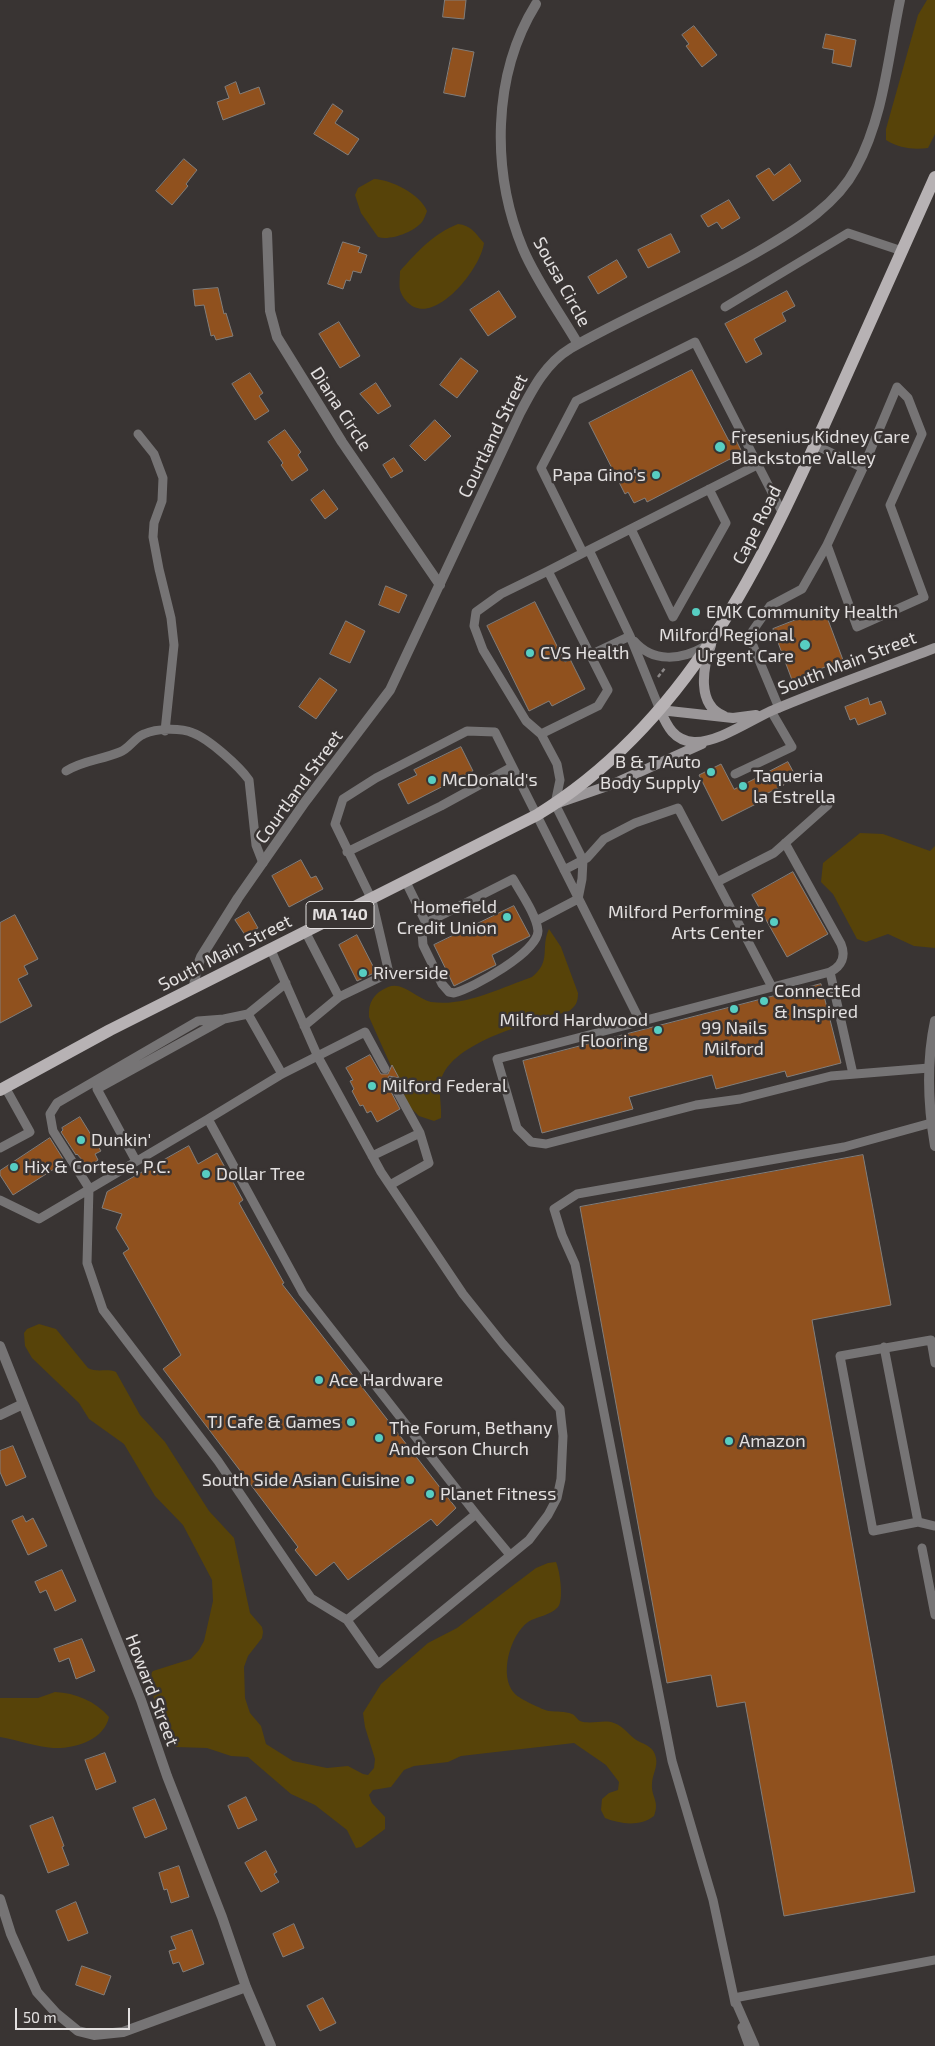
<!DOCTYPE html>
<style>
body{margin:0}
#map{position:relative;width:935px;height:2046px;overflow:hidden;background:#393433;font-family:"Exo 2",sans-serif}
canvas{display:block}
.scale{position:absolute;left:15px;top:2008px;width:115px;height:22px;box-sizing:border-box;border:2px solid #e3e0e0;border-top:0;padding-left:6px;font-size:15px;line-height:18px;white-space:nowrap;color:#e3e0e0;-webkit-text-stroke:4px #393433;paint-order:stroke}
</style>
<div id="map">
<canvas width="935" height="2046"></canvas>
<div class="scale">50 m</div>
</div>
<script>
const g = document.querySelector('canvas').getContext('2d');
g.lineJoin = 'round';
function paint(path, color) { g.fillStyle = color; g.fill(path, 'evenodd'); }
function trace(path, color, width, dash) { g.strokeStyle = color; g.lineWidth = width; g.lineCap = dash ? 'butt' : 'round'; g.setLineDash(dash || []); g.stroke(path); }
function drawText(font, color, halo, rows, align = 'center') {
  g.font = font + ' "Exo 2",sans-serif'; g.lineWidth = 5; g.setLineDash([]); g.textBaseline = 'middle'; g.strokeStyle = halo; g.fillStyle = color; for (const [text, x, y, turn = 0] of rows) {
    g.save(); g.translate(x, y); g.rotate((+turn || 0) * Math.PI / 180); g.textAlign = isNaN(turn) ? turn : align; if (halo) g.strokeText(text, 0, 0); g.fillText(text, 0, 0); g.restore();
  }
}
const green = new Path2D(`
 M927 0H935V134L928 148C913 150 899 148 886 140V129L918 15Z
 M374 179C392 180 420 194 427 211 426 214 424 219 422 222 414 232 390 241 378 237L361 213 355 195 358 188Z
 M458 224C471 225 476 234 484 243 481 267 441 319 414 307 408 304 402 297 400 290 399 284 400 276 400 271 418 251 433 234 458 224Z
 M860 833 883 834 930 851 935 846V948L914 946 888 934 866 942 857 939 833 894 821 882 823 863Z
 M549 929 561 947 578 993C578 1002 576 1006 569 1011 534 1022 452 1041 441 1080 438 1093 442 1105 441 1118L434 1121 419 1116 409 1106 369 1017C368 1002 374 993 388 987 403 981 417 999 431 1002 465 1007 500 988 532 977 552 961 540 948 549 929Z
 M39 1324 56 1329 88 1368C97 1373 107 1368 116 1372L140 1415 165 1442 209 1511 234 1538 250 1613 262 1627 263 1632 262 1638 248 1656 244 1667 245 1698 250 1713 261 1726 266 1744 293 1761 327 1768 348 1766 363 1774 368 1775 374 1768 375 1759 365 1727 363 1713 381 1684 428 1643 457 1628 536 1568 548 1563 556 1562C560 1571 564 1600 558 1607 550 1616 537 1616 528 1622 510 1635 498 1677 515 1694 520 1699 543 1710 549 1711 556 1712 565 1711 572 1714 575 1715 577 1719 580 1721 591 1725 604 1719 614 1723 624 1726 629 1736 638 1741 646 1745 654 1747 656 1758 658 1767 652 1775 652 1784 651 1797 660 1801 654 1816 640 1827 620 1824 605 1818L601 1810 602 1799 609 1793 618 1790 619 1782 606 1765 574 1743 461 1756 448 1762 414 1766 404 1770 391 1787 373 1790 369 1795 372 1803 385 1817V1829L361 1847 356 1848 347 1830 315 1805 291 1794 248 1757 231 1756 207 1748 176 1747 166 1738 151 1689 149 1676 153 1671 191 1659 199 1650 204 1641 213 1601 212 1580 183 1525 155 1496 124 1444 89 1419 79 1403 32 1358 25 1346 24 1333 27 1329Z
 M55 1692C76 1693 95 1701 109 1717 104 1740 75 1749 53 1748 37 1747 17 1740 0 1737V1698H38Z`);
const building = new Path2D(`
 M445 0H466L464 19 443 17Z
 M694 26 717 55 702 67 686 46 689 44 682 35Z
 M826 34 856 40 851 67 832 63 834 50 823 48Z
 M453 48 474 52 465 97 444 93Z
 M236 82 240 94 259 87 265 104 223 120 217 102 229 98 225 87Z
 M333 104 343 111 335 123 359 139 348 155 314 134Z
 M184 159 197 170 186 184 188 186 172 205 156 191Z
 M790 164 801 181 773 201 756 176 769 168 774 175Z
 M729 200 740 218 722 229 717 222 708 227 701 216Z
 M671 234 680 252 648 268 638 250Z
 M343 242 360 247 358 252 367 255 361 273 353 271 350 281 346 280 343 289 328 284Z
 M617 260 627 277 598 294 588 277Z
 M218 288 224 314 226 313 233 336 216 340 214 335 211 336 204 305 195 306 193 290Z
 M499 291 516 317 488 336 470 310Z
 M787 291 795 306 782 313 786 321 754 339 762 354 746 363 725 324Z
 M339 322 360 356 340 368 319 334Z
 M461 358 478 371 457 398 440 385Z
 M692 370 729 441 735 438 746 460 734 466 730 459 647 502 645 498 634 503 628 492 625 494 589 423Z
 M250 373 263 393 259 396 269 411 255 420 232 384Z
 M376 383 391 406 378 414 360 394Z
 M435 420 451 436 425 461 410 446Z
 M285 430 301 452 298 455 308 470 292 481 281 465 283 463 268 442Z
 M394 458 403 471 391 478 383 465Z
 M324 490 338 509 325 519 311 500Z
 M386 586 407 595 399 613 379 605Z
 M535 602 565 662 570 659 585 689 552 706 549 701 529 711 487 626Z
 M824 609 843 660 792 680 773 629Z
 M346 621 365 631 350 663 330 654Z
 M320 678 337 690 316 719 299 707Z
 M868 698 870 705 881 701 886 714 858 725 855 718 850 720 845 707Z
 M461 747 473 771 408 804 398 784 417 775 414 770Z
 M788 762 795 775 782 781 784 785 760 797 762 801 722 821 699 775 721 764 734 789Z
 M301 860 311 878 316 876 323 889 289 907 272 876Z
 M793 872 828 934 787 957 752 895Z
 M514 906 530 936 492 955 496 965 454 986 434 945Z
 M249 912 258 928 245 935 235 920Z
 M15 915 38 959 24 966 28 974 18 979 32 1006 0 1023V923Z
 M357 935 376 972 357 981 339 945Z
 M821 984 841 1063 787 1077 785 1071 716 1089 712 1075 629 1097 633 1109 542 1133 523 1061Z
 M370 1055 381 1074H388L392 1065 399 1078 389 1076 386 1082 400 1109 377 1122 371 1111 367 1113 363 1105 360 1106 352 1091 354 1089 350 1081 353 1080 346 1068Z
 M80 1117 101 1151 95 1154 98 1160 88 1167 77 1154 76 1155 61 1132 63 1130 62 1128Z
 M50 1138 65 1162 13 1195 0 1175V1171Z
 M189 1146 198 1164 217 1153 243 1200 239 1203 284 1283 282 1284 456 1508 437 1526 431 1519 348 1580 334 1562 316 1576 295 1550 298 1547 163 1369 181 1355 123 1253 129 1249 116 1228 122 1214 102 1208 107 1192Z
 M863 1155 891 1305 812 1320 915 1892 784 1916 745 1702 717 1707 711 1675 667 1683 580 1207Z
 M13 1446 26 1477 6 1486 0 1472V1451Z
 M23 1516 26 1522 33 1518 47 1546 28 1555 12 1521Z
 M62 1570 76 1601 55 1611 46 1590 40 1593 35 1582Z
 M82 1639 95 1671 76 1679 69 1658 59 1662 54 1649Z
 M105 1753 116 1782 96 1790 85 1760Z
 M246 1797 257 1820 238 1829 228 1806Z
 M155 1799 167 1829 145 1838 133 1808Z
 M53 1817 64 1846 62 1847 69 1865 48 1873 30 1826Z
 M266 1851 277 1872 274 1874 279 1882 261 1892 245 1863Z
 M179 1866 189 1897 171 1903 167 1889 164 1890 159 1873Z
 M76 1902 88 1933 68 1941 56 1911Z
 M294 1924 304 1948 283 1957 273 1934Z
 M192 1930 204 1964 183 1972 179 1962 173 1964 169 1951 176 1949 171 1937Z
 M82 1966 111 1976 104 1995 76 1985Z
 M323 1998 336 2023 320 2031 307 2006Z`);
const path = new Path2D(`
 M658 677 665 668`);
const lane = new Path2D(`
 M725 307 848 233 902 251
 M138 434 154 454 163 478 162 501 154 523 153 537 159 569 171 618 174 645 165 731
 M815 445 863 468
 M757 465 583 553 541 468 576 401 695 342 783 514
 M631 529 673 617 726 523 709 489
 M589 550 630 636 660 710
 M634 641C653 663 681 660 704 647
 M590 655 630 636
 M779 708 749 636 770 606 802 589 827 545 863 468 897 387 908 398 922 434 890 505 924 597 857 627 827 545
 M541 734 598 706 608 690 548 571 583 553
 M66 771C84 760 101 760 120 752 130 748 134 738 144 734 157 728 181 728 193 733 209 739 239 766 249 780L256 845 263 863
 M735 774 792 747 771 711
 M785 843 841 944C846 956 842 966 830 972L497 1059 517 1128 531 1142 546 1144 696 1105 740 1099 831 1076 929 1068
 M347 852 441 806 512 767
 M564 870 587 858 604 839 635 823 678 808 772 987
 M406 882 426 923 513 879C521 893 537 916 538 931 538 952 473 988 454 993L449 992 442 984 423 945 422 932 426 923
 M717 882 774 853 828 805
 M536 921 578 899 582 879 583 860 555 804 560 780 557 764 541 734 526 721 483 650 474 626 476 612 501 594 548 571
 M306 933 339 997
 M830 972 853 1074
 M248 1014 286 983
 M224 1019 198 1021 57 1103 50 1114 53 1131 89 1188 87 1263 103 1310 218 1461 311 1598 347 1620
 M304 1026 339 997 389 973 372 900 335 824 343 799 376 778 467 731 495 732 640 1021
 M208 1119 282 1074 365 1032 385 1069
 M0 1148 30 1132 5 1087
 M372 1156 420 1133 392 1082
 M136 1161 97 1089 224 1019 248 1014 282 1074
 M390 1185 429 1163 420 1133
 M0 1200 39 1219 208 1119 303 1293 476 1514 347 1620 378 1664 529 1540 548 1515 557 1498 561 1479 563 1436 560 1409 503 1344 463 1294 381 1172 318 1057 271 950
 M884 1347 918 1522
 M935 1363 931 1340 840 1356 873 1531 918 1522 935 1526
 M476 1514 510 1555
 M922 1548 935 1615
 M735 2003 734 1998 935 1960
 M742 2027 749 2046
 M755 2046 734 1998 713 1900 672 1761 575 1264 562 1235 554 1209 577 1194 844 1147 931 1123`);
const street = new Path2D(`
 M536 4C492 75 491 172 523 249 537 282 560 313 578 344
 M267 233 270 311 277 337 342 442 440 585
 M194 988 196 970 201 957 238 898 305 802 390 690 520 413C533 388 546 363 571 348 634 312 703 285 766 247 800 227 837 204 856 168 884 116 888 57 900 0
 M935 1021C926 1063 928 1105 935 1146
 M0 1346 141 1700 167 1776 222 1917 246 1987 271 2046
 M0 1415 23 1404
 M0 1899 11 1934 37 1992 56 2013 78 2031 94 2035 123 2032 246 1987`);
const secondary = new Path2D(`
 M711 645C703 667 696 705 724 716
 M660 710C667 726 674 741 694 742 717 743 749 721 771 711 825 688 880 669 935 648
 M660 710 733 718 756 715
 M558 803 613 784 702 744`);
const primary = new Path2D(`
 M0 1090 110 1030 537 815C689 722 762 563 833 405 867 329 901 253 935 177`);
const markers = [
 [720,447,6,"#57cec2"],
 [656,475,5,"#57cec2"],
 [696,612,5,"#57cec2"],
 [805,645,6,"#57cec2"],
 [530,653,5,"#57cec2"],
 [711,772,5,"#57cec2"],
 [432,780,5,"#57cec2"],
 [743,786,5,"#57cec2"],
 [507,917,5,"#57cec2"],
 [774,922,5,"#57cec2"],
 [363,973,5,"#57cec2"],
 [764,1001,5,"#57cec2"],
 [734,1009,5,"#57cec2"],
 [658,1030,5,"#57cec2"],
 [372,1086,5,"#57cec2"],
 [81,1140,5,"#57cec2"],
 [14,1167,5,"#57cec2"],
 [206,1174,5,"#57cec2"],
 [319,1380,5,"#57cec2"],
 [351,1422,5,"#57cec2"],
 [379,1438,5,"#57cec2"],
 [729,1441,5,"#57cec2"],
 [410,1480,5,"#57cec2"],
 [430,1494,5,"#57cec2"]
];
const shields = [
 [340,915,68]
];
const shieldNames = [
 ["MA 140",340,915]
];
const streetNames = [
 ["Sousa Circle",562,282,61],
 ["Diana Circle",341,409,57],
 ["Courtland Street",493,436,-64],
 ["Cape Road",757,525,-63],
 ["South Main Street",847,663,-21],
 ["Courtland Street",299,787,-54],
 ["South Main Street",225,953,-27],
 ["Howard Street",152,1690,69]
];
const poiNames = [
 ["Fresenius Kidney Care",731,437],
 ["Blackstone Valley",731,458],
 ["Papa Gino's",646,475,"right"],
 ["EMK Community Health",706,612],
 ["Milford Regional",794,635,"right"],
 ["Urgent Care",794,656,"right"],
 ["CVS Health",540,653],
 ["B & T Auto",701,762,"right"],
 ["Body Supply",701,783,"right"],
 ["Taqueria",753,776],
 ["la Estrella",753,797],
 ["McDonald's",442,780],
 ["Homefield",497,907,"right"],
 ["Credit Union",497,928,"right"],
 ["Milford Performing",764,912,"right"],
 ["Arts Center",764,933,"right"],
 ["Riverside",373,973],
 ["ConnectEd",774,991],
 ["& Inspired",774,1012],
 ["Milford Hardwood",648,1020,"right"],
 ["Flooring",648,1041,"right"],
 ["99 Nails",734,1028,"center"],
 ["Milford",734,1049,"center"],
 ["Milford Federal",382,1086],
 ["Dunkin'",91,1140],
 ["Hix & Cortese, P.C.",24,1167],
 ["Dollar Tree",216,1174],
 ["Ace Hardware",329,1380],
 ["TJ Cafe & Games",341,1422,"right"],
 ["The Forum, Bethany",389,1428],
 ["Anderson Church",389,1449],
 ["Amazon",739,1441],
 ["South Side Asian Cuisine",400,1480,"right"],
 ["Planet Fitness",440,1494]
];
paint(green, '#574309');
paint(building, '#90511e');
trace(building, '#827e7b', 1);
trace(path, '#8c8888', 2.5, [4, 2.5]);
trace(lane, '#767475', 9);
trace(street, '#767475', 10);
trace(secondary, '#9b9799', 10);
trace(primary, '#b7b2b4', 12);
for (const [x, y, r, color] of markers) { const dot = new Path2D(); dot.arc(x, y, r, 0, 2 * Math.PI); g.fillStyle = color; g.fill(dot); trace(dot, '#393433', 2); }
for (const [x, y, w] of shields) { const box = new Path2D(); box.roundRect(x - w / 2, y - 13.5, w, 27, 4); g.fillStyle = '#393433'; g.fill(box); trace(box, '#e3e0e0', 1); }
drawText('bold 16px', '#e3e0e0', null, shieldNames);
drawText('18px', '#e3e0e0', '#393433', streetNames);
drawText('18px', '#e3e0e0', '#393433', poiNames, 'left');
</script>
